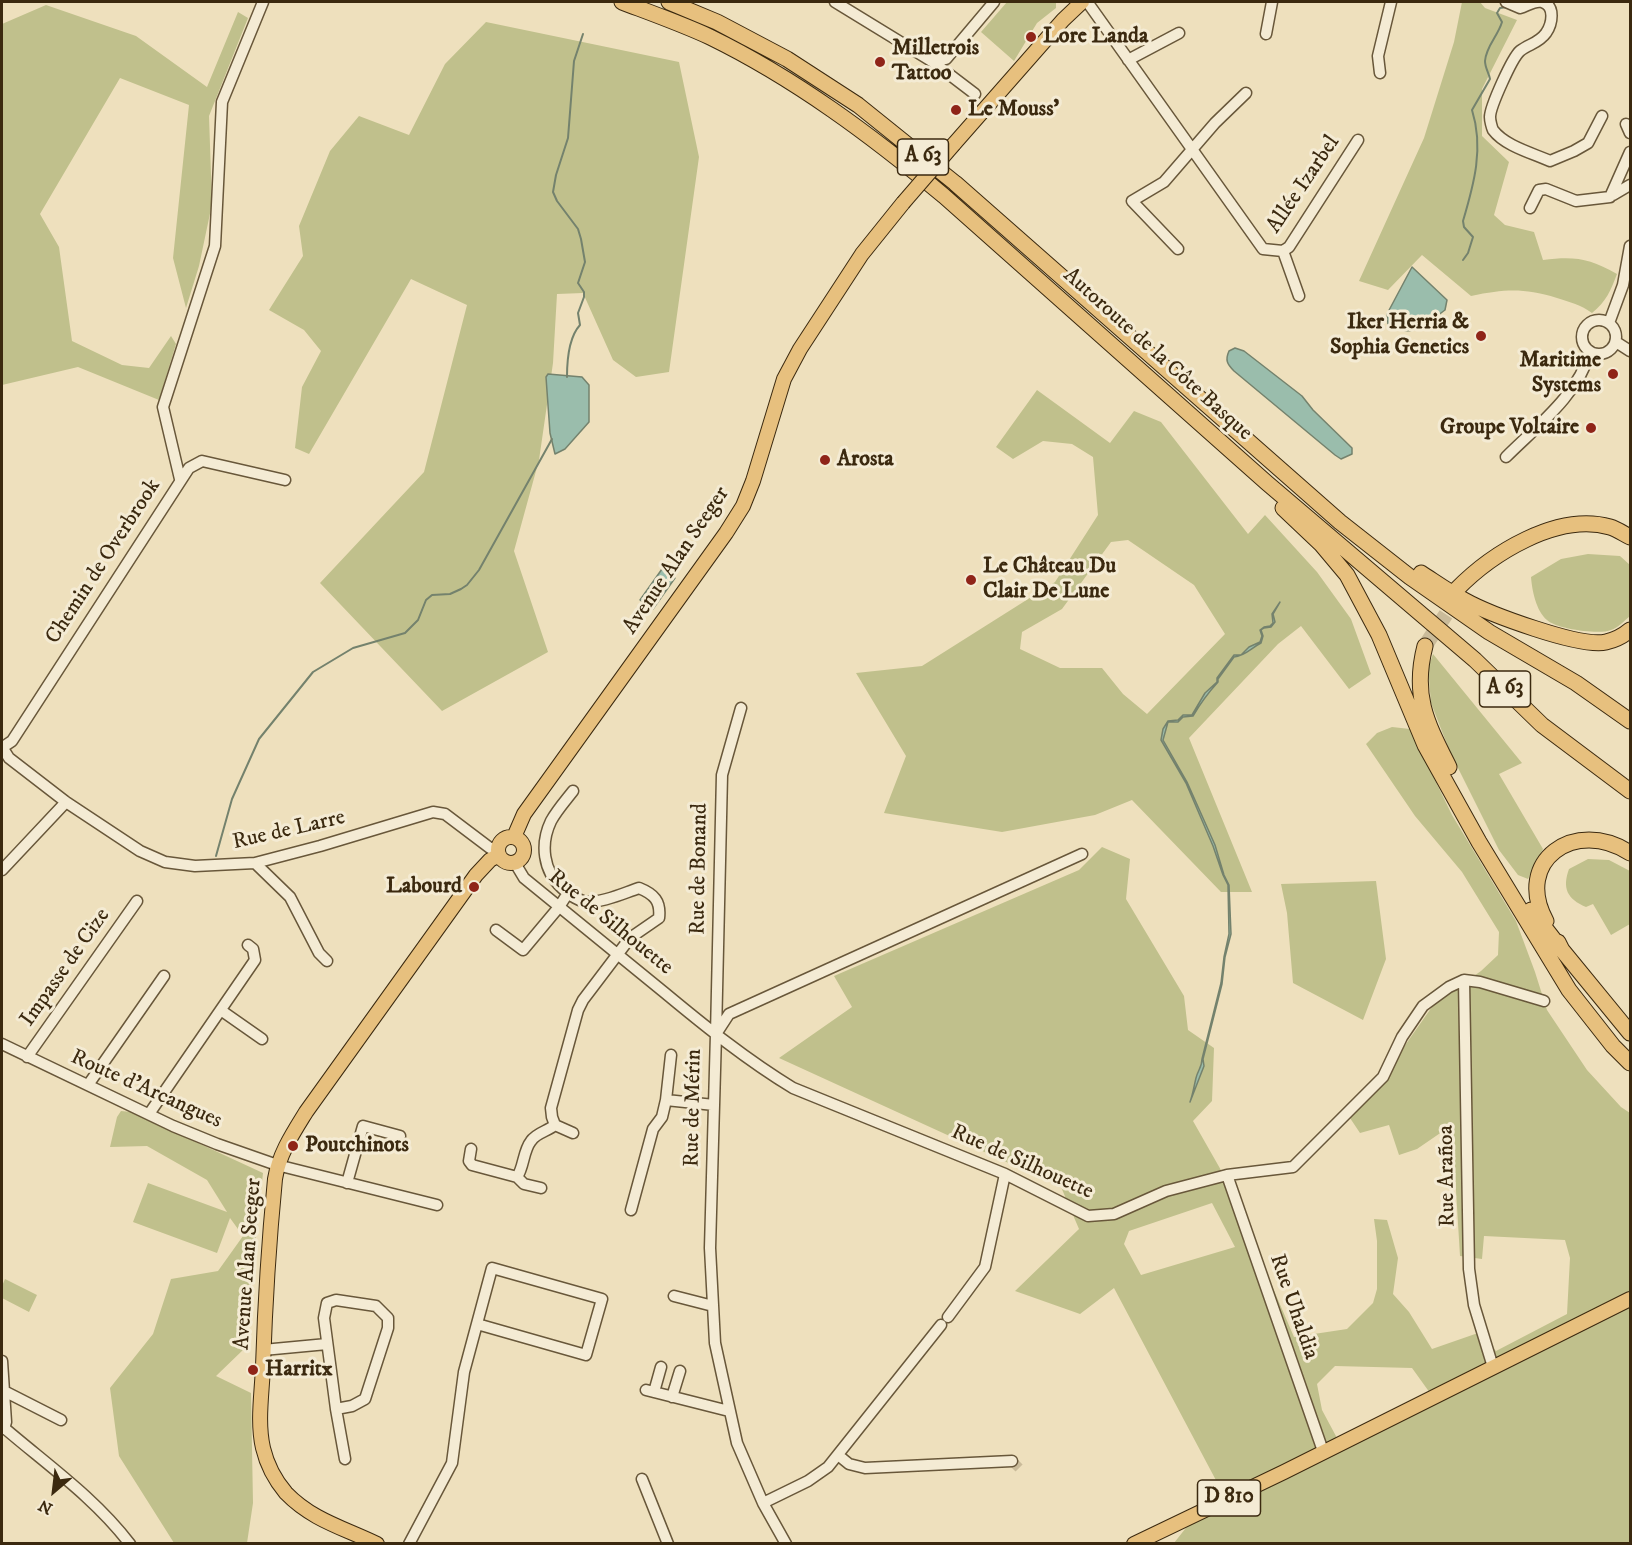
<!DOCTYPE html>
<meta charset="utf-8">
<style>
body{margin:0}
#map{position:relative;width:1632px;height:1545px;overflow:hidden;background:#eee0bd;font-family:"IM FELL DW Pica",serif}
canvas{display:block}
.frame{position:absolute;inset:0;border:3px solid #3b290f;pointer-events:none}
.north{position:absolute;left:24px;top:1461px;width:60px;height:60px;-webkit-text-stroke:4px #f4ebd4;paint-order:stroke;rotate:208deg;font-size:16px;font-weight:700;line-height:24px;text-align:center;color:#3b290f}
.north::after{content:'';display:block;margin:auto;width:21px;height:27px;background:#3b290f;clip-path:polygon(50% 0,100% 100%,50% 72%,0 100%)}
</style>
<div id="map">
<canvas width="1632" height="1545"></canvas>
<div class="frame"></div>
<div class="north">N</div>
</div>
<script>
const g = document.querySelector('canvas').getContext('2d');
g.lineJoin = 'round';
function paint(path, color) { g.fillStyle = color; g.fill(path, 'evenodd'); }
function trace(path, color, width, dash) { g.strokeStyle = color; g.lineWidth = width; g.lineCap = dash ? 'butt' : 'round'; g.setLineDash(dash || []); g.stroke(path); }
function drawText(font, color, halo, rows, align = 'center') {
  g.font = font + ' "IM FELL DW Pica",serif'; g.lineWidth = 6; g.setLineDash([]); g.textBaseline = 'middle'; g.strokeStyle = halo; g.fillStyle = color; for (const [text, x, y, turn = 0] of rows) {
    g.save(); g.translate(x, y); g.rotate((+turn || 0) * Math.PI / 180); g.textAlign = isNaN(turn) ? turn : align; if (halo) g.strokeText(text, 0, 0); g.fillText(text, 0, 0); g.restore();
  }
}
const green = new Path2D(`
 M1007 2H1056V8L1037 23 1014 61 981 32Z
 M1462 2H1480L1485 8 1517 20 1482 89V136L1509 162 1494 215 1505 225 1534 232 1543 260C1574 256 1589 258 1617 274 1611 290 1606 302 1592 313 1581 305 1570 302 1557 298 1523 288 1506 289 1471 296L1422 255 1388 290 1359 281 1424 138 1454 42Z
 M46 5 136 36 207 87 238 12 248 18 209 116 212 204 199 266 186 308 173 258 189 105 120 78 40 214 59 247 72 341 122 365 149 368 171 336 176 344 159 400 78 367 2 385V24Z
 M486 22 679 62 699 157 669 372 636 377 613 360 583 293 557 294 553 363 539 460 514 551 548 652 442 711 320 583 424 472 467 305 411 279 309 454 295 448 302 387 321 351 304 330 269 310 303 256 299 226 330 151 359 116 409 135 445 64Z
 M1037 390 1110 443 1134 411 1161 422 1248 534 1265 515 1317 572 1351 619 1371 674 1349 689 1301 626 1278 644 1189 738 1252 892H1221L1132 800 1095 815 1002 832 884 813 906 756 856 673 922 666 1055 582 1098 515 1093 457 1072 444 1043 441 1013 459 996 447ZM1128 540 1194 585 1225 634 1147 714 1123 694 1102 668H1060L1020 649 1022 632 1062 609 1111 542Z
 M1588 554 1620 556 1630 565V616C1625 620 1618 628 1611 630 1600 635 1556 629 1547 620 1536 611 1532 590 1531 577L1561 559Z
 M1433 654 1522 763 1499 774 1543 849 1528 879 1518 875 1499 850 1450 752 1431 703 1428 668Z
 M1392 727 1410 729 1452 815 1516 921 1535 972 1547 1010 1587 1070 1621 1107 1630 1113V1543H1174L1219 1486 1114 1288 1080 1314 1015 1291 1079 1229 1061 1187 779 1058 852 1007 834 976 1079 870 1102 847 1130 859 1126 899 1184 996 1188 1030 1214 1048 1212 1101 1193 1121 1226 1179 1294 1337 1347 1329 1373 1303 1377 1289V1241L1374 1219 1387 1220 1398 1258 1393 1294 1409 1312 1432 1349 1478 1333 1496 1351 1567 1314 1570 1258 1565 1240 1484 1236 1482 1259 1460 1256 1452 1125 1417 1149 1399 1155 1389 1125 1360 1133 1350 1118 1380 1081 1434 1004 1481 971 1498 955 1499 932 1462 872 1415 816 1366 744 1377 733ZM1212 1203 1235 1247 1141 1275 1124 1244 1129 1231ZM1335 1366 1412 1368 1430 1393 1337 1438 1322 1410 1317 1384Z
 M1588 859 1609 860 1630 871V924L1611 935 1593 904 1586 907C1567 899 1562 888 1569 869Z
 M1376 881 1386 959 1363 1020 1293 983 1287 913 1281 884Z
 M121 1111 131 1112 263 1173 244 1349 216 1376 251 1393 253 1503 247 1543H174L119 1456 110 1388 153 1334 171 1279 218 1271 243 1236 230 1218 217 1253 133 1222 148 1183 227 1212 207 1180 147 1146 110 1147 117 1117Z
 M5 1279 37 1295 29 1312 2 1298V1286Z`);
const water = new Path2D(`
 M1412 267 1447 300 1445 310C1426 324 1411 340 1388 324L1387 314Z
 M1235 348 1244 351 1302 396 1313 410 1352 448V454L1341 459 1335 455 1234 371C1227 364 1225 360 1229 351Z
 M548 374 582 377 589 385V422L565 449 555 454 550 433 546 377Z
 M662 569 675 578 653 609 640 600Z
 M1280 602 1273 614 1275 622 1271 627 1264 628 1261 630 1263 636 1261 643C1251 648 1245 656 1234 657L1218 679V682C1208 693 1200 704 1193 716L1183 717 1178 722H1168L1163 740 1187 782 1215 845 1224 875 1229 885 1231 934 1225 957 1222 984 1203 1059 1204 1066 1190 1102C1193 1094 1194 1086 1196 1078 1198 1070 1202 1067 1202 1059L1221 983 1224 957 1229 934 1228 885 1223 875 1213 846 1186 783 1161 740 1163 729 1168 721 1178 720 1183 715H1192L1205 693 1217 682V678L1234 655H1241L1249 647 1260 642 1262 636 1260 630 1264 627 1270 626 1273 623 1272 614Z`);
const stream = new Path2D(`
 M1463 260 1468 253 1473 237 1464 227 1463 221C1474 184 1484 148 1472 110L1490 79C1489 73 1485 68 1485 61 1486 46 1498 36 1502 22L1497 13 1500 8 1507 7
 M567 377C567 361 569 337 580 325L578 313 584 297V292L578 283 585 262 581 239 578 229 557 201 553 192 556 175 568 138 574 61 583 34
 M216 856 232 799 259 739 313 672 353 648 405 633 418 620 426 600 432 595 450 594 461 589 467 585 479 570 552 439`);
const minorTunnel = new Path2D(`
 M1012 1461 1021 1470`);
const highwayTunnel = new Path2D(`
 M1425 646 1458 596`);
const minor = new Path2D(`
 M835 2 933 62 946 59 994 2
 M1506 2 1520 8C1527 6 1535 0 1542 2 1556 6 1552 24 1546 33 1539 43 1529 44 1520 51 1512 58 1490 107 1490 117 1490 121 1492 128 1493 130 1505 146 1532 153 1550 161L1574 151 1588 143 1602 116
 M1088 3 1263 249 1283 251 1289 247 1358 140
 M1266 34 1272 2
 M1128 60 1179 33
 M933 62 975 94
 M1380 73 1378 56 1391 2
 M1626 124 1630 133
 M1613 195 1630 185
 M1530 208 1539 190 1546 189 1576 201 1610 197 1630 152
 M1178 249 1132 201 1164 182 1215 123 1246 93
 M1283 251 1299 296
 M1582 337a17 17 0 1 1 34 0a17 17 0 1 1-34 0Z
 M1609 323 1623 285 1630 246
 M1616 342 1630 351
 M1506 457C1537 426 1578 395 1590 352
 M180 479 163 407 215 246 222 102 263 2
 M2 747 9 758 66 802 140 851 165 862 195 866 255 863 320 846 433 812 445 814 490 848 498 849
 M3 747 12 741 189 468 202 461 285 480
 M255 863 290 897 319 953 327 961
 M515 863 524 878C571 916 618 955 665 993 706 1027 747 1060 793 1088L1005 1174 1088 1216 1114 1214 1166 1191 1227 1175 1293 1167 1383 1077 1402 1037 1423 1006 1449 987 1464 980 1480 982 1544 1001
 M2 870 66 802
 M496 930 523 950 559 907 568 893
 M1464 980 1469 1269 1474 1305 1493 1367
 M222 1011 262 1039
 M716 1034 722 775 741 708
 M2 1044 173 1126 217 1144 277 1165 437 1205
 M27 1057 137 901
 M88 1085 164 976
 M666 1100 714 1105
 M149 1114 255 960 253 949 248 945
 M573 1133 555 1125 552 1117 551 1108 578 1010 583 1000 630 938 659 918C661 901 654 894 639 888 624 893 607 901 591 902 580 903 570 895 562 888 543 871 540 844 551 821 557 810 566 800 573 791
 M471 1149 469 1161 472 1165 517 1177C524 1167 523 1151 531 1141 536 1133 548 1131 555 1125
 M1227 1175 1323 1451
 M517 1177 524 1184 541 1188
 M347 1183 363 1126 400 1136
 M631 1210 653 1129 662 1117 666 1100 671 1055
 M674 1296 713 1306
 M948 1317 985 1267 1005 1174
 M263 1350 327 1344
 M2 1361 6 1422 4 1429
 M646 1390 729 1411
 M4 1391 61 1420
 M654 1392 661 1367
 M672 1397 680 1371
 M336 1409 352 1406 365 1399 388 1328V1318L376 1306 336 1300 327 1303 324 1318 336 1409 345 1459
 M2 1426C46 1464 94 1497 130 1544
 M838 1455 849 1464 865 1468 1012 1461
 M642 1479 668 1544
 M763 1503 808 1481 828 1467 941 1325
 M409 1544 452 1463 464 1372 492 1268 602 1299 586 1355 477 1324
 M786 1544 763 1503 737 1443 715 1343 710 1248 716 1034 729 1014 1082 854`);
const major = new Path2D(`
 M954 144 1063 20 1082 2
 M498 850a13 13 0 1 1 26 0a13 13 0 1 1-26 0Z
 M514 837 524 814 726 533 743 506 753 481 784 379 800 349 862 254 903 203
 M377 1544C344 1528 312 1520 286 1493 275 1480 267 1465 263 1448 257 1422 262 1393 263 1366 265 1304 269 1241 275 1179 279 1154 293 1133 306 1112L476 875 490 860 499 855
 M1134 1544 1284 1472 1630 1299`);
const highway = new Path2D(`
 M622 2C651 13 682 24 710 37 796 79 872 136 944 196L1267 483 1475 660 1542 725 1630 791
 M669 2 717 22 787 59 858 105 955 183 1340 522 1410 577 1489 632 1576 683 1630 721
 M1283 508 1321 544 1347 575 1379 635 1425 745 1479 842 1569 990 1613 1046 1630 1063
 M1421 573C1435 582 1449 592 1464 600 1489 614 1580 648 1606 642 1615 640 1623 636 1630 630
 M1456 590C1491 554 1557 512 1610 527 1617 529 1624 534 1630 537
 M1425 646C1412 696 1427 723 1449 767
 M1531 910 1562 950
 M1546 921C1513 861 1575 817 1630 853
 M1558 942 1562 950 1630 1033`);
const majorBridge = new Path2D(`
 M903 203 954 144`);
const markers = [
 [1031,37,6,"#8f2418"],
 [880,62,6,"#8f2418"],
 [956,110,6,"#8f2418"],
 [1481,336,6,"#8f2418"],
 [1613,374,6,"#8f2418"],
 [1591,428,6,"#8f2418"],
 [825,460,6,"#8f2418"],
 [971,580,6,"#8f2418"],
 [474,887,6,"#8f2418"],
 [293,1146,6,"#8f2418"],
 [253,1370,6,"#8f2418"]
];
const shields = [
 [923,157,51],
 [1505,689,51],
 [1229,1498,63]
];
const shieldNames = [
 ["A 63",923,157],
 ["A 63",1505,689],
 ["D 810",1229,1498]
];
const poiNames = [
 ["Lore Landa",1043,37],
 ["Milletrois",892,49],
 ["Tattoo",892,74],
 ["Le Mouss'",968,110],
 ["Iker Herria &",1469,323,"right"],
 ["Sophia Genetics",1469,348,"right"],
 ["Maritime",1601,361,"right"],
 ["Systems",1601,386,"right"],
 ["Groupe Voltaire",1579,428,"right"],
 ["Arosta",837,460],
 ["Le Château Du",983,567],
 ["Clair De Lune",983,592],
 ["Labourd",462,887,"right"],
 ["Poutchinots",305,1146],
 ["Harritx",265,1370]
];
const streetNames = [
 ["Allée Izarbel",1304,185,-56],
 ["Autoroute de la Côte Basque",1157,355,42],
 ["Avenue Alan Seeger",677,561,-56],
 ["Chemin de Overbrook",104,562,-57],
 ["Rue de Larre",289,831,-13],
 ["Rue de Bonand",700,869,-89],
 ["Rue de Silhouette",610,923,39],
 ["Impasse de Cize",66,968,-55],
 ["Route d'Arcangues",146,1090,24],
 ["Rue de Mérin",694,1108,-89],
 ["Rue de Silhouette",1022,1163,24],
 ["Rue Arañoa",1448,1176,-91],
 ["Avenue Alan Seeger",249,1264,-86],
 ["Rue Uhaldia",1293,1307,71]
];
paint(green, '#c0c08c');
paint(water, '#9abdac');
trace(water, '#74826d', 1.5);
trace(stream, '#74826d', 2);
trace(minorTunnel, '#cabb9a', 10, [10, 5]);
trace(highwayTunnel, '#cabb9a', 15, [15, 8]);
trace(minor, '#68573a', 13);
trace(major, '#3b290f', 16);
trace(highway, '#3b290f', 17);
trace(minor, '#f4ebd4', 10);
trace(major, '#e7c07e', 14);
trace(highway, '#e7c07e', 15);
trace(majorBridge, '#3b290f', 16, []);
trace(majorBridge, '#e7c07e', 14);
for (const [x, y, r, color] of markers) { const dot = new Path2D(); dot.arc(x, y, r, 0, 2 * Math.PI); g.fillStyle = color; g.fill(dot); trace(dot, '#f4ebd4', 2); }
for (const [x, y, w] of shields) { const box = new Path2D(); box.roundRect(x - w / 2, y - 18, w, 36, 4.5); g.fillStyle = '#f4ebd4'; g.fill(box); trace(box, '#3b290f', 1.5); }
drawText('bold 21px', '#3b290f', null, shieldNames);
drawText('bold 22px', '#3b290f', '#f4ebd4', poiNames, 'left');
drawText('22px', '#3b290f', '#f4ebd4', streetNames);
</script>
